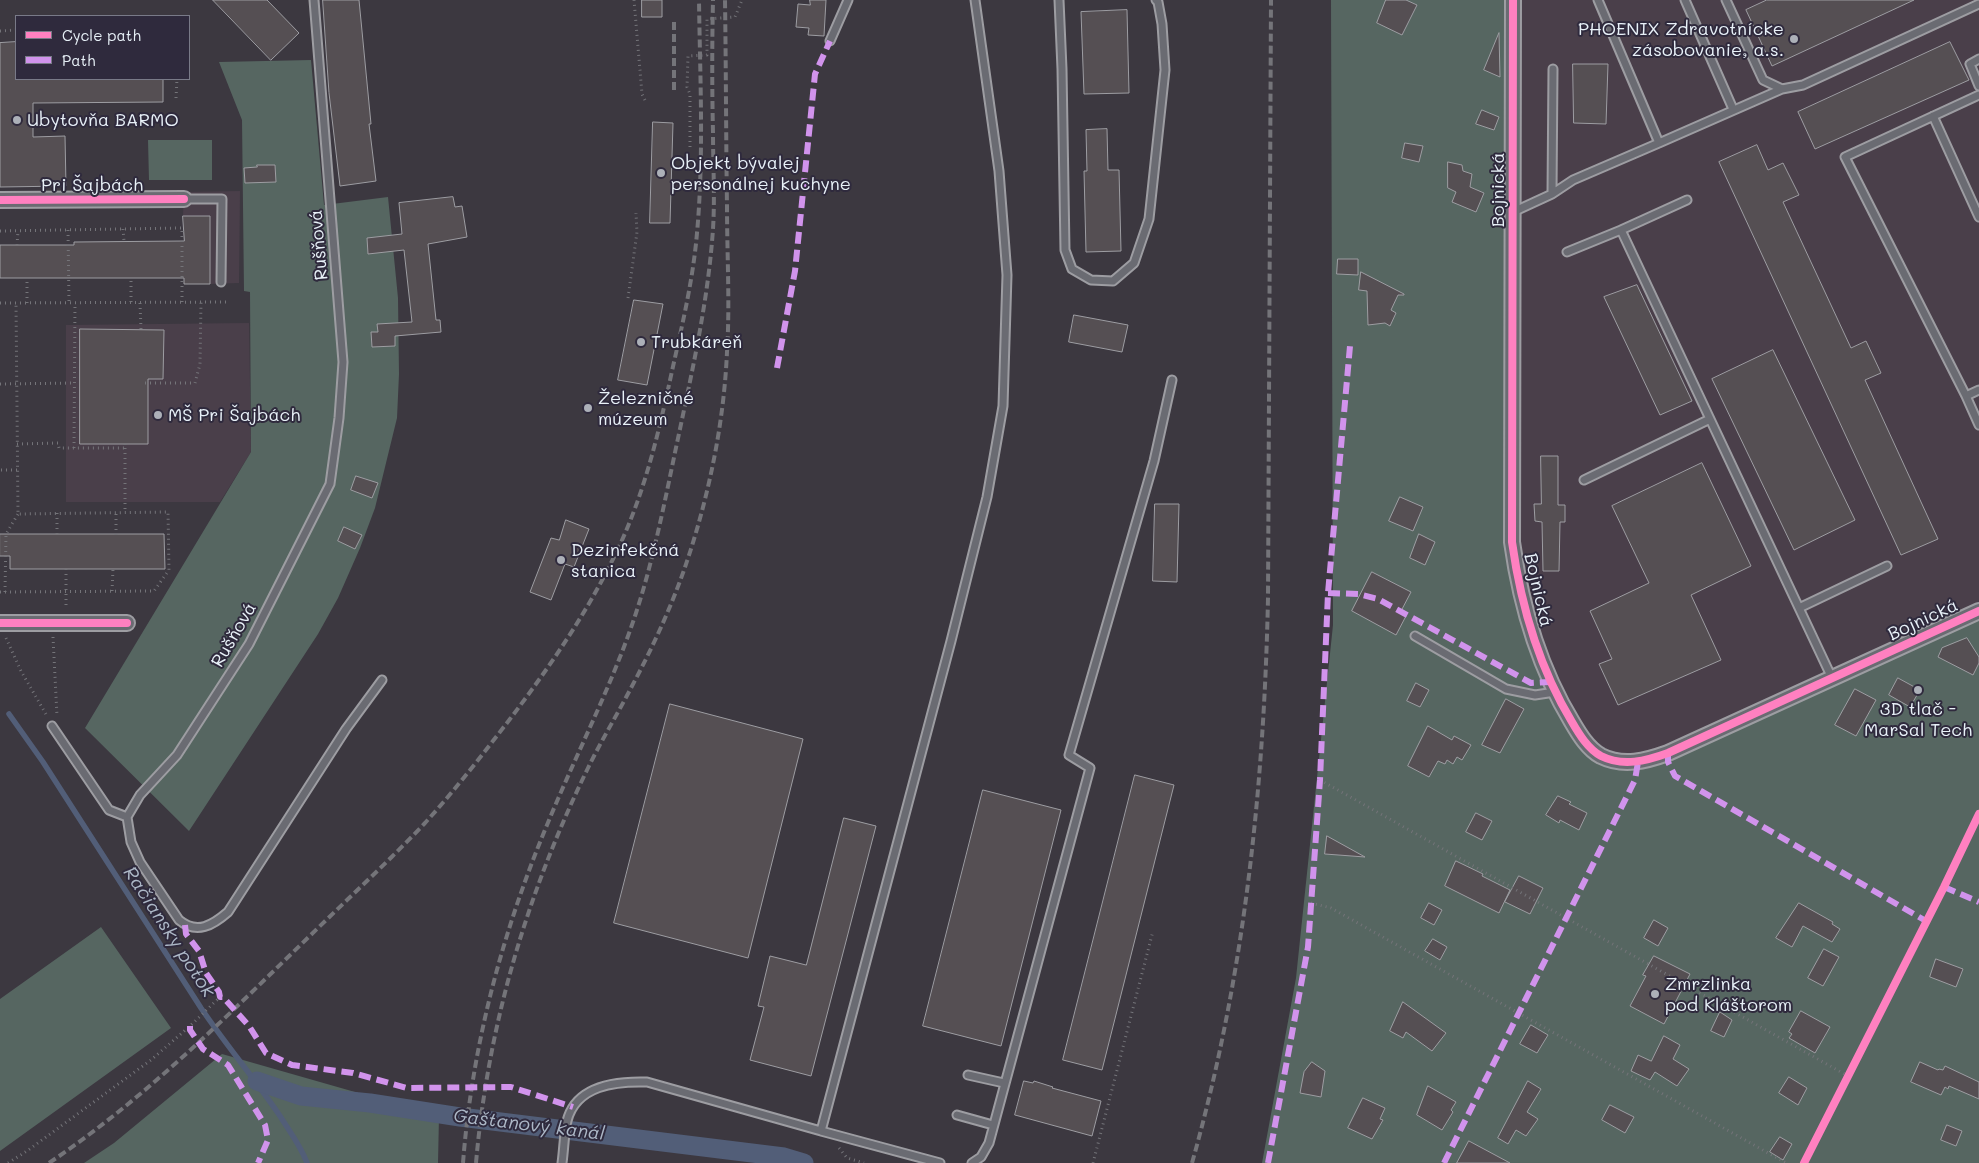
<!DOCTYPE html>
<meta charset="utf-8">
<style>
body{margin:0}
#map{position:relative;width:1979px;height:1163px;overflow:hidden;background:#3c3840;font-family:Mali,sans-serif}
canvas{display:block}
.legend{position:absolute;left:15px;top:15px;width:175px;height:65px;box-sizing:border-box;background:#2f2a3d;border:1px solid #797a88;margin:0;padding:6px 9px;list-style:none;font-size:15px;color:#e8f1f8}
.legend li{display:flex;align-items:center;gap:10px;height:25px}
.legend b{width:25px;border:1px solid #797a88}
</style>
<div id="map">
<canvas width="1979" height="1163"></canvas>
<ul class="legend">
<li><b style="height:6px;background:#ff80c0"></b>Cycle path</li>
<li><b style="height:6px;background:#d193ec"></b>Path</li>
</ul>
</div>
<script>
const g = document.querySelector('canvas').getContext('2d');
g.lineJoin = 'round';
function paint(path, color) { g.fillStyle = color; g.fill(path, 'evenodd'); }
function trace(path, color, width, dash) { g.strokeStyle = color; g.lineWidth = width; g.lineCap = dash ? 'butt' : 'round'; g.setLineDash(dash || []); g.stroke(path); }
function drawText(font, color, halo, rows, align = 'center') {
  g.font = font + ' Mali,sans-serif'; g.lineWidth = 4; g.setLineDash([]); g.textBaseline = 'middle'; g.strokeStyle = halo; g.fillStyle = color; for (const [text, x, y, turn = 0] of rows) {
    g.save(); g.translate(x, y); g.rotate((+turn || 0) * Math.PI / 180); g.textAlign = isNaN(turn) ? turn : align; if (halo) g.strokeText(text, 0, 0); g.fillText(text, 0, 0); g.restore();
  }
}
const built = new Path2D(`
 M1508 0H1979V609L1649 763 1583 746 1513 584 1506 88Z
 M240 191 239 283 210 284V216H183L184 192Z
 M249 323 251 452 220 502H66V325Z`);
const green = new Path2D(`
 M1331 0H1508L1506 88 1513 584 1583 746 1649 763 1979 618V1163H1262L1296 978 1333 625Z
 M311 60 324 205 388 197 398 298 399 374 397 418 375 508 360 548 338 598 318 634 189 831 85 728 251 452 250 292 244 291 242 120 219 62Z
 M148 140H212V180H149Z
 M101 927 171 1028 0 1151V999Z
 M222 1054 439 1116 438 1163H84L114 1143Z`);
const stream = new Path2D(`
 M9 714 43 762 201 1008C226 1045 255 1079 280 1116 290 1132 301 1146 307 1163`);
const canal = new Path2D(`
 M257 1081 301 1096 370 1103 460 1117 784 1157 804 1163`);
const building = new Path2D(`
 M213 0H267L299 33 271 60Z
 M323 0H359L371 124H369L376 181 340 186 329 93Z
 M642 0H662V17H642Z
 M810 0H826L824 36 808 35 809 28 796 27 798 4 810 5Z
 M1386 0H1406L1417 5 1402 35 1377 23Z
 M1767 0H1914L1772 66 1746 10Z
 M1127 10 1129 93 1084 94 1081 12Z
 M1499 33 1500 77 1484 70Z
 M16 42V79H163V102L33 103V137L65 136 66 186 0 187V43Z
 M1950 42 1969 80 1815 149 1798 112Z
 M1573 64H1608L1606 124 1574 123Z
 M1482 110 1499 117 1494 130 1476 124Z
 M653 122 673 123 670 223H650Z
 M1107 129 1108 170H1119L1121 251 1086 252 1084 171H1087L1086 130Z
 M1405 143 1423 146 1419 162 1402 158Z
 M1757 145 1768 170 1783 163 1799 195 1783 202 1851 348 1866 341 1881 373 1865 380 1938 539 1901 555 1719 162Z
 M1448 162 1462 165 1463 171 1472 174 1470 187 1484 193 1476 212 1452 202 1456 192 1448 188Z
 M257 165H275L276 182 245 183 244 168 257 167Z
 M453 197 455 207 462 206 467 237 428 244 436 320H440L441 332 395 336V346L372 347 371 332H378L377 324 412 322 404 250 368 254 367 238 402 234 399 203Z
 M183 216H210V284H184V278H0V245H74V242L184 241Z
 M1338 259H1358V275L1337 274Z
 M1361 272 1404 294V295H1398L1391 310 1396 313 1390 326 1385 323 1368 325 1367 291 1359 290Z
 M1637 285 1692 401 1660 415 1604 297Z
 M634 300 663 304 647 385 618 380Z
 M1074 315 1128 325 1122 352 1069 342Z
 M80 329 164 330 163 379H148V444H80Z
 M1773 350 1855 520 1794 550 1712 379Z
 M1541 456H1558V505H1565V522H1560L1559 571H1543L1542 522 1535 521 1534 504H1541Z
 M1702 463 1751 566 1691 595 1721 660 1618 705 1599 664 1612 659 1590 611 1649 583 1612 506Z
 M356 476 378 483 372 498 351 490Z
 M1400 497 1423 507 1413 531 1389 521Z
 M1155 504H1179L1177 582 1153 581Z
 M566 520 589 529 574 567 565 564 551 600 530 592 551 538 559 540Z
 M344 527 362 535 355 549 338 541Z
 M0 534H164L165 569H10V556H0Z
 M1419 534 1435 542 1425 565 1410 558Z
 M1372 572 1411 592 1400 613 1406 616 1396 635 1352 611Z
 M1967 638 1979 657V663L1973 675 1938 657 1942 648Z
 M1898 678 1920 690 1910 707 1889 695Z
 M1416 683 1429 690 1420 707 1407 701Z
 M1855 689 1876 700 1856 736 1835 725Z
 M1506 699 1524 709 1500 753 1482 745Z
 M670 704 803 739 748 958 614 923Z
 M1428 726 1452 740 1454 736 1471 745 1462 760 1457 757 1453 764 1447 760 1445 764 1438 761 1429 777 1408 766Z
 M1135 775 1174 785 1102 1070 1063 1060Z
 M983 790 1061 810 1001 1046 923 1026Z
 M1558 796 1571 802 1569 804 1587 813 1579 830 1560 820 1559 823 1546 815Z
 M1476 813 1492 821 1482 840 1466 832Z
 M844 818 876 826 811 1076 750 1060 764 1007 758 1006 770 956 806 965Z
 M1327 836 1365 857 1325 854Z
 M1456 861 1483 874 1482 876 1510 890 1499 913 1445 886Z
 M1519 876 1543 888 1530 914 1505 902Z
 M1429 903 1442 910 1434 925 1421 918Z
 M1799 903 1833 922 1832 924 1840 929 1832 942 1803 926 1792 947 1776 938Z
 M1654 920 1668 928 1658 946 1644 938Z
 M1433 939 1447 947 1440 960 1425 951Z
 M1824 949 1839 957 1823 986 1808 978Z
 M1654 956 1690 974 1664 1024 1630 1006 1646 976 1643 975Z
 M1936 959 1963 969 1956 987 1930 977Z
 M1403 1002 1446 1033 1432 1051 1406 1032 1403 1038 1390 1031Z
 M1801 1011 1830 1027 1815 1053 1789 1038 1792 1034 1789 1032Z
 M1720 1012 1732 1020 1724 1037 1711 1031Z
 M1531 1025 1548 1035 1537 1053 1520 1044Z
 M1664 1036 1680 1045 1673 1059 1689 1069 1677 1086 1655 1072 1650 1080 1631 1071 1638 1055 1651 1061Z
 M1312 1062 1325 1071 1321 1097 1300 1093 1304 1072Z
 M1920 1062 1938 1070 1939 1069 1943 1070 1945 1066 1979 1082V1099L1949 1086 1948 1089 1945 1087 1941 1095 1911 1082Z
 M1789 1077 1807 1088 1798 1105 1779 1093Z
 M1024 1081 1033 1083 1034 1081 1053 1087 1052 1088 1101 1101 1092 1136 1015 1115Z
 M1528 1081 1541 1089 1527 1112 1538 1119 1526 1136 1516 1130 1508 1144 1498 1138Z
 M1428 1086 1456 1102 1451 1110 1453 1112 1442 1130 1417 1115Z
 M1363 1098 1385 1108 1380 1119 1383 1120 1372 1139 1348 1128Z
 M1610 1105 1634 1117 1625 1133 1602 1120Z
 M1947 1125 1962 1131 1956 1146 1941 1140Z
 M1780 1137 1792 1144 1783 1160 1770 1152Z
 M1469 1141 1510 1163H1457Z`);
const path = new Path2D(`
 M634 0 642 94 646 102
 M0 31 16 30
 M176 98 177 79
 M690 147V94L687 87 688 56 707 55V19L735 17 742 0
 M123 229 124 241
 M68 230 69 303
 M0 231 182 228V303
 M17 245 18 231
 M628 298 637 232 636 213
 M131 302V278
 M0 303 226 302
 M27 303V279
 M140 303 141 329
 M145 383H195L200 364 201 302
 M0 384 75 383
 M17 444 58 443 59 448H125V444
 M74 448 75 303
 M125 448V513
 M1 470H18
 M57 534V513
 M116 535V513
 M66 569V607
 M112 591 113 569
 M0 592 154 591 169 570 168 512 18 514 16 303
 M5 592 6 534 18 514
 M53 637 57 716
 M6 638 21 671 47 716
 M1320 780 1848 1076
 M1311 903 1331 908 1786 1163
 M839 1148 847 1158 864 1163
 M8 1163 27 1151 151 1060 190 1026 220 997
 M1093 1163 1153 931`);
const service = new Path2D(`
 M314 0 343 362 339 418 330 484 249 644 177 755 140 795 127 817 131 842 140 862 179 920C197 935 213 925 228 912L346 729 382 680
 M1059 0 1062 69 1065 250 1072 269 1091 280 1113 281 1134 263 1149 219 1165 70 1162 24 1158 2 1156 0
 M1685 0 1733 109
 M1726 0 1763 80 1782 89 1803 85 1979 4
 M830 41 848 0
 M1979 59 1970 64 1979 86
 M1933 116 1979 217
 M1659 143 1782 89
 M1552 194 1573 180 1659 143 1598 0
 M184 199H222L221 282
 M1687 200 1621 230 1710 419
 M1513 212 1552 194 1553 69
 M1567 252 1621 230
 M1979 390 1966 396 1979 425
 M1966 396 1845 157 1979 95
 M1584 480 1710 419 1832 678
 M1799 608 1887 566
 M1415 636 1506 689 1535 695 1555 692
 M52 726 109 810 127 817
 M968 1075 1004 1083
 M957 1115 993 1125
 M821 1131 940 1163
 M562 1163C564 1149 564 1134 567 1121 576 1085 616 1081 647 1082L821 1131 951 641 987 497 1003 406 1007 275 999 171 975 0
 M972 1163 981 1157 989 1143 1090 768 1069 755 1154 461 1172 380`);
const minor = new Path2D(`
 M1513 0 1512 542C1521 606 1538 666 1572 722 1579 734 1588 749 1601 756 1623 767 1646 761 1668 753L1979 611
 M0 200 184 199
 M0 623H127`);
const rail = new Path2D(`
 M674 22V92
 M49 1163C149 1096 233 1010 319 927 355 892 391 859 425 823 455 790 483 754 510 719 548 669 585 616 613 559 643 500 658 436 672 371 682 326 693 280 697 233 704 156 700 77 699 0
 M463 1163C472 1046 502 933 547 825 576 754 612 686 636 613 654 558 665 500 677 443 692 372 708 302 713 229 715 197 713 165 713 133 712 89 712 44 713 0
 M476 1163C488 1025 527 893 588 768 601 741 617 715 631 688 655 643 676 597 691 549 711 485 724 419 727 352 730 304 727 255 727 206 726 138 726 69 725 0
 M1192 1163C1244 979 1264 789 1268 598L1271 0`);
const quiet = new Path2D(`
 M777 368 795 271 815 74 830 41
 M1328 593 1358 594 1378 599 1531 683 1550 682
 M1668 753V762L1675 776 1926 921
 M1944 887 1979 902
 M185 925 186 934 199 951 206 973 219 992 220 997H223L249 1026 266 1053 292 1065 353 1073 407 1088 511 1087 573 1107
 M190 1026V1030L203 1049 228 1065 265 1125 268 1140 258 1163
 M1268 1163 1308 947 1320 780 1328 593 1350 346
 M1444 1163 1635 780 1638 762`);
const cycleway = new Path2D(`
 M1513 0 1512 542C1521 606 1538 666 1572 722 1579 734 1588 749 1601 756 1623 767 1646 761 1668 753L1979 611
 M0 200 184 199
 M0 623H127
 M1804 1163 1944 887 1979 814`);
const markers = [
 [1794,39,5,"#acb0b8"],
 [17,120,5,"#acb0b8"],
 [661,173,5,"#acb0b8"],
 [641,342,5,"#acb0b8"],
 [588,408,5,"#acb0b8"],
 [158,415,5,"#acb0b8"],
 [561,560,5,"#acb0b8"],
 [1918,690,5,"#acb0b8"],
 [1655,994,5,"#acb0b8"]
];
const poiNames = [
 ["PHOENIX Zdravotnícke",1784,29,"right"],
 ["zásobovanie, a.s.",1784,50,"right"],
 ["Ubytovňa BARMO",27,120],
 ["Objekt bývalej",671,163],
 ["personálnej kuchyne",671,184],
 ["Trubkáreň",651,342],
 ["Železničné",598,398],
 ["múzeum",598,419],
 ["MŠ Pri Šajbách",168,415],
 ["Dezinfekčná",571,550],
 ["stanica",571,571],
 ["3D tlač -",1918,709,"center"],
 ["MarSal Tech",1918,730,"center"],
 ["Zmrzlinka",1665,984],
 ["pod Kláštorom",1665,1005]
];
const streetNames = [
 ["Pri Šajbách",92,185],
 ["Bojnická",1498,190,-90],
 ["Rušňová",319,245,-95],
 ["Bojnická",1538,590,77],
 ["Bojnická",1923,620,-25],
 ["Rušňová",234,635,-60]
];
const waterNames = [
 ["Račiansky potok",169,932,57],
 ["Gaštanový kanál",529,1125,7]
];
paint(built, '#4a3f4a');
paint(green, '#566661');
trace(stream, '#525e78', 5.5);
trace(canal, '#525e78', 19);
paint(building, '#554f53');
trace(building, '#9d9da2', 1);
trace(service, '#9d9da2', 11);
trace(minor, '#9d9da2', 18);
trace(path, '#747479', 3, [1, 4]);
trace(service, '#6a6b72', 7);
trace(minor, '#6a6b72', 14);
trace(rail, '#747479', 4, [8, 4]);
trace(quiet, '#d193ec', 6, [12, 6]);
trace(cycleway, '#ff80c0', 8);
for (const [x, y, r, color] of markers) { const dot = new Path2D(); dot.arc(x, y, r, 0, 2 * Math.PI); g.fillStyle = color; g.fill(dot); trace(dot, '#2f2a3d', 2); }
drawText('18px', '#e8f1f8', '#2f2a3d', poiNames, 'left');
drawText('18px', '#e8f1f8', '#2f2a3d', streetNames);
drawText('italic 19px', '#adb8c7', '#2f2a3d', waterNames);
</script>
